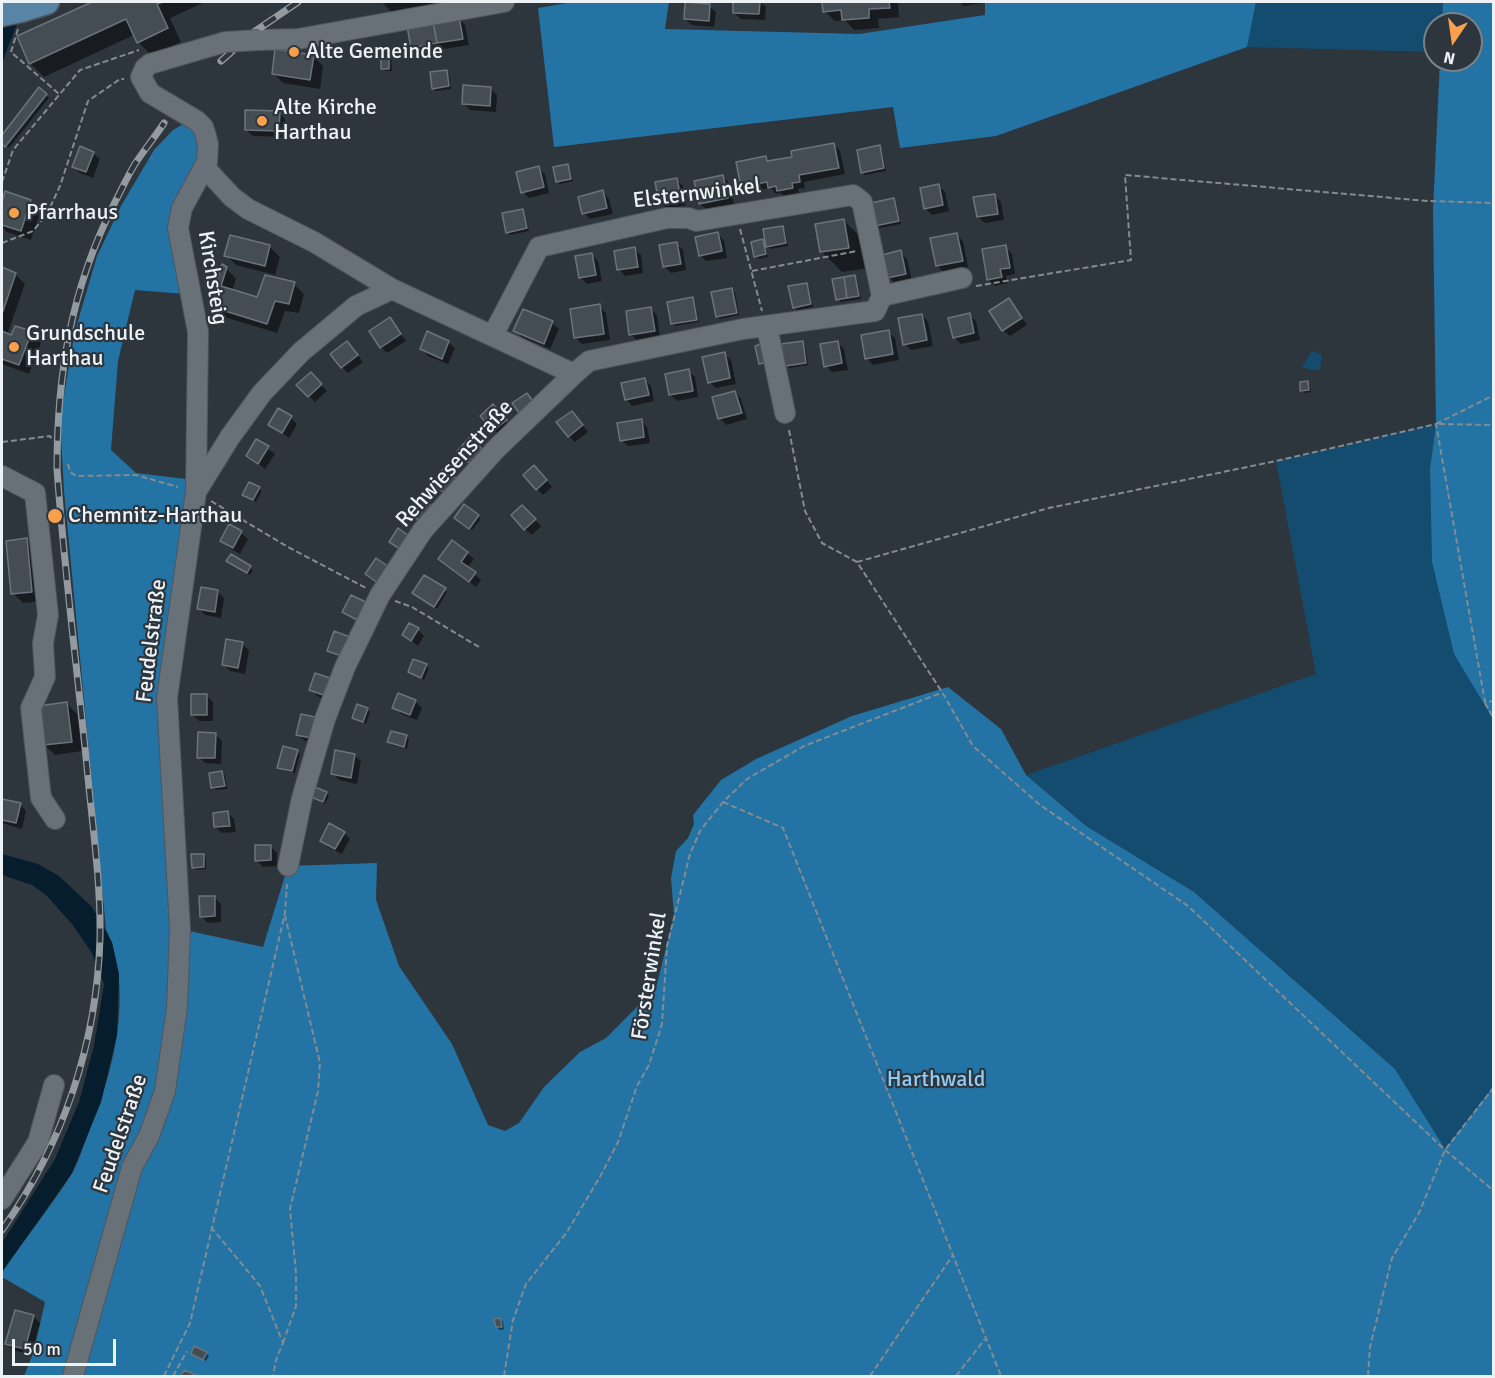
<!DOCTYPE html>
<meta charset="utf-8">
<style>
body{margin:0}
#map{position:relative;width:1495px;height:1378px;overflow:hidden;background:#2e363d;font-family:Signika,sans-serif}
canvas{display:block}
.frame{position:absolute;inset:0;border:3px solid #edf2f6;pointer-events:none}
.north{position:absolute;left:1423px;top:12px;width:60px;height:60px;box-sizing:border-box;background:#2e363d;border:2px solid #7a8187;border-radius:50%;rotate:193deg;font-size:16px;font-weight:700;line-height:24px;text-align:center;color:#edf2f6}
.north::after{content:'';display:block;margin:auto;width:21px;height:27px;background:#f9a04c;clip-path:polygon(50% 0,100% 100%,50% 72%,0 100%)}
.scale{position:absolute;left:12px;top:1339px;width:104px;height:27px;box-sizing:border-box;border:3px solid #edf2f6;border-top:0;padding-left:8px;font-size:18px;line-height:21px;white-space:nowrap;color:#edf2f6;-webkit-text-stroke:4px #2e363d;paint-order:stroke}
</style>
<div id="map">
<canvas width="1495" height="1378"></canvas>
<div class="frame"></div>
<div class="north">N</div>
<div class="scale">50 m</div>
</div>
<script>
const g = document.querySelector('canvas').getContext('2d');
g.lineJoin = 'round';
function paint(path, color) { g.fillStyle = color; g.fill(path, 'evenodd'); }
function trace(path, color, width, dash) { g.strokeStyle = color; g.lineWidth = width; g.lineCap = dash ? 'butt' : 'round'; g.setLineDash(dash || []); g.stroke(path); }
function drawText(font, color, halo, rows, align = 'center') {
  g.font = font + ' Signika,sans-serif'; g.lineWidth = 4.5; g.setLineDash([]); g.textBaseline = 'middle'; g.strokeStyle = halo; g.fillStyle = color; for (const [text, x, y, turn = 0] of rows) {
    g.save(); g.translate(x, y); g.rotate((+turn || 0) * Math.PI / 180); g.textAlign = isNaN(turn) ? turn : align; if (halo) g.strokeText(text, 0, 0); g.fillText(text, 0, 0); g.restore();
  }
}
const green = new Path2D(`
 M1256 2H1443L1442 24H1435V52L1247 47Z
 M1312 351 1322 355 1320 370H1311L1302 367Z
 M1436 424 1430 469 1432 562 1454 654 1494 719 1493 1087 1445 1150 1395 1069 1194 892 1086 826 1026 775 1316 674 1276 461Z`);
const forest = new Path2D(`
 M573 2H669L665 29 859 34 985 15V2H1256L1247 47 996 136 900 148 893 107 554 147 538 8Z
 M1443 2H1493V719L1454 654 1432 562 1430 469 1436 424 1433 210 1440 60H1471V24H1442Z
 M187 122 196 129 203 150 187 183 185 294 135 290 118 361 111 450 136 473 186 479 196 492 167 698 180 929 263 947 288 866 377 863 376 900 399 966 452 1044 488 1125 505 1131 519 1123 544 1087 580 1052 606 1038 656 988 674 916 671 878 676 851 688 838 694 824 693 815 721 780 756 759 852 716 948 687 1001 729 1026 775 1086 826 1194 892 1395 1069 1445 1149 1493 1087V1376H24L34 1351 45 1302 2 1277V1272C24 1240 50 1208 71 1175 78 1164 82 1149 87 1137 113 1073 135 995 106 929L64 491 60 419 75 331 97 256 121 206 154 150 173 130Z`);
const water = new Path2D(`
 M2 2H23L17 24 2 63Z
 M2 854 38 864 59 876 92 907 112 942 119 974 117 1035 101 1102 72 1173 2 1272V1243L55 1159 79 1102 94 1046 104 984 92 953 72 924 46 895 32 885 2 875Z`);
const shadow = new Path2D(`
 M95 2H205L170 18 181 42 151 55 138 42 134 35 44 77 30 63 19 37Z
 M382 2H447V5L393 14Z
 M735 2H760L766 7 765 20 741 19 734 13Z
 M824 2H896L898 4 899 17 878 19 879 28 854 30 845 20 835 21 824 11Z
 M960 2H983V3L964 6Z
 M709 6 716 12 714 27 692 25 685 19Z
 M459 19 465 25 469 45 419 53 413 47Z
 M388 51 391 53 392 71H385L382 68Z
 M313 56 323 66 320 89 283 83 273 73Z
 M447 72 449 74 451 89 436 91 433 88Z
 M39 89 49 98 9 148 2 143V137Z
 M491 89 497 95 496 112 470 110 464 103Z
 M279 112 285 119V137L253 136 246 130Z
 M834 145 840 151 845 174 804 182 805 188 798 189 799 194 785 197 781 193 776 194 771 188 748 192 742 186 766 158 770 162 793 158Z
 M879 147 882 150 886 171 865 175 862 172Z
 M93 153 100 159 93 178 80 173 74 167Z
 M568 166 570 169 573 181 560 184 557 181Z
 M538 168 545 174 549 193 529 198 523 192Z
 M723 176 729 183 734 204 707 210 700 204Z
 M676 179 683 186 686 205 667 209 660 202Z
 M939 186 945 192 949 211 932 215 925 208Z
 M603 192 609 199 613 214 590 219 584 213Z
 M6 193 31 201 41 211 31 240 7 232 2 227V207Z
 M994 195 1001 202 1004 220 985 223 978 217Z
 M893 200 896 203 901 224 880 228 877 226Z
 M522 210 525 213 529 231 510 235 507 232Z
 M844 221 865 241 869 268 842 272 822 252Z
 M782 227 785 230 788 246 770 249 768 246Z
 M718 234 724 240 727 258 706 261 700 255Z
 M957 235 963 241 968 267 943 272 937 265Z
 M231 237 270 247 280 257 275 275 236 265 226 255Z
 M762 241 765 244 768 257 759 259 756 256Z
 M676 244 683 250 686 270 671 273 664 266Z
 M1005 247 1012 254 1015 274 1006 276 1008 283 995 286 988 279Z
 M634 249 641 255 643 273 625 276 619 269Z
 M900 252 907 259 912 280 895 284 889 277Z
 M592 255 598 261 602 281 587 284 580 277Z
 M226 268 236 279 232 291 258 299 294 284 304 294 299 313 285 311 277 333 221 316 211 306Z
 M2 269 15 274 25 284 7 335 12 337 31 333 41 343 29 374 2 364Z
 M854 277 857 279 861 299 840 302 838 299Z
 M806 284 809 287 813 307 797 310 794 307Z
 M732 290 735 292 739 315 720 319 717 316Z
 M692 299 695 302 699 322 675 326 673 324Z
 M1009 300 1027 325 1010 336 1003 330Z
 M599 306 606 313 610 340 582 344 576 338Z
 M650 309 657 315 660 337 637 341 631 334Z
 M922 315 928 322 933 346 911 350 905 344Z
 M969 315 976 321 980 340 961 344 954 337Z
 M389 319 406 341 387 353 381 347Z
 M552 323 559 329 550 349 522 337 515 331Z
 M888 332 895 338 899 360 873 365 867 358Z
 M448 342 455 348 448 364 428 356 422 349Z
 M802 342 805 345 808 365 789 368 786 365Z
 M838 343 844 349 848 370 832 372 826 366Z
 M353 349 363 362 348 373 342 367Z
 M724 354 731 360 736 384 716 388 709 382Z
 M688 371 695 377 698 397 677 401 670 395Z
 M311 374 327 391 315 402 298 385Z
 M645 380 651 386 654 401 632 406 626 399Z
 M1307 382 1310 385 1311 392 1305 393 1302 391Z
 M735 392 741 399 747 419 726 425 720 418Z
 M493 406 508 423 497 433 482 416Z
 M291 418 297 424 289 438 270 425Z
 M578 419 588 432 575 442 569 436Z
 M641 420 647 427 650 443 628 446 622 440Z
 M257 441 275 454 265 469 248 456Z
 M541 474 552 487 543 495 537 489Z
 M259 489 262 491 256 502 247 497Z
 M522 507 541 526 532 535 525 529Z
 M478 516 481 519 472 530 458 521Z
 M229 526 241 533 248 539 240 554 228 547 221 541Z
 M27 540 37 550 42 601 23 603 13 593Z
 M467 553 474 559 467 568 481 580 476 587 446 565Z
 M231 563 250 567 253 570 250 575Z
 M445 590 447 592 437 609 417 596Z
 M217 591 224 598 221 618 205 615 199 609Z
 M418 630 424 636 418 646 404 635Z
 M242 644 249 650 245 674 230 671 223 664Z
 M426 666 429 668 424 680 410 672Z
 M329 679 335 686 330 701 317 696 311 689Z
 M206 695 213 702V721H199L193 715Z
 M415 701 422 708 417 720 401 714 394 707Z
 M67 704 77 714 82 751 55 755 45 745Z
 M367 709 370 712 366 724 354 718Z
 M314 719 321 725 317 744 305 741 298 735Z
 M216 735 222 741 221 764 205 763 199 757Z
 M406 736 409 739 407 749 392 745 389 742Z
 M297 751 300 754 295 773 282 770 279 767Z
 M354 755 361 761 357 784 339 780 333 774Z
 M222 773 225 775 227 789 216 790 213 787Z
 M326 793 329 796 325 804 311 798Z
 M2 800 20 804 26 811 22 829 2 823Z
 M228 813 234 819 236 832 222 833 215 827Z
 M344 833 350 839 342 854 328 847 322 841Z
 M270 846 277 853V866L263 867 256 860Z
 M203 855 206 858V869L196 870 193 867Z
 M214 897 221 904V922L208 923 201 916Z
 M34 1317 40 1323 31 1355 13 1350 6 1343Z
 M500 1319 503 1322 504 1329 500 1330 497 1327Z
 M192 1353H206L209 1356 206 1361Z`);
const building = new Path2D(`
 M92 2H163L157 4 168 28 137 43 126 19 29 64 17 36Z
 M685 2 710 4 709 21 684 19Z
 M733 2H760L759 14 733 13Z
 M822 2H889L890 8 869 9V18L842 20 841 10 823 12Z
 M459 17 463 39 437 43 433 21Z
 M433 21 437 43 411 48 407 26Z
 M275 49 314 55 310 80 272 74Z
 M381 49H389V69H381Z
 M447 70 449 86 432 89 430 72Z
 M463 85 491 87 490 106 462 104Z
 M39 87 47 94 5 147 2 144V135Z
 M245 110 280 111 279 131 245 130Z
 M834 143 839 168 799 175 800 182 792 183 793 188 777 191 776 186 768 188 767 182 741 187 736 162 766 156 767 161 792 157 791 151Z
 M880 145 884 168 861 173 857 150Z
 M80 146 94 152 86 172 72 167Z
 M568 164 571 179 556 182 553 167Z
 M539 166 544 187 521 193 516 172Z
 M723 175 728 198 699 204 694 181Z
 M677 178 681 199 659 203 655 182Z
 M939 184 943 205 924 209 920 188Z
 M603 190 607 208 582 214 578 197Z
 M5 191 31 200 21 231 2 225V202Z
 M995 194 998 214 977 217 973 197Z
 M894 198 899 221 875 226 871 203Z
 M523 209 527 228 506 233 502 213Z
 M844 219 849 248 820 252 815 224Z
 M783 226 786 243 766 247 763 229Z
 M718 232 722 251 699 256 695 237Z
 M957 233 963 261 936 266 930 238Z
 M230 235 270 245 265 266 224 256Z
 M763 239 766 254 754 257 751 242Z
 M677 242 681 264 663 267 659 245Z
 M1006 245 1010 268 1000 269 1002 277 987 280 982 249Z
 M635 247 638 267 617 270 614 251Z
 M901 250 906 274 887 278 882 255Z
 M592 253 596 275 579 278 575 256Z
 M222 264 227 267 221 286 257 297 265 275 295 282 289 304 275 301 267 324 209 306Z
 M2 267 16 273 2 314Z
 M855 275 859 296 847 298 844 277Z
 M844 277 847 298 836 300 832 279Z
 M807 283 811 304 793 308 788 286Z
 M732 288 737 313 716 317 711 292Z
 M693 297 697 320 671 324 667 302Z
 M1009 298 1022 318 1002 331 989 311Z
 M600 304 604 334 574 338 570 309Z
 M651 307 655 331 629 335 626 311Z
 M523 309 553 321 544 344 513 331Z
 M970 313 974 333 953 338 948 318Z
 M922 314 927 340 903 345 898 318Z
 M390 317 401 334 380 348 369 331Z
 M15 326 32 331 19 365 2 359V331L11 335Z
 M889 330 893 354 865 359 861 335Z
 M427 331 449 341 442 359 420 349Z
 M347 341 358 355 341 368 330 354Z
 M803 341 806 363 785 366 781 344Z
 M838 341 842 363 824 367 820 344Z
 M764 343 768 362 759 364 755 346Z
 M725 352 730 378 708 383 702 357Z
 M689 369 693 391 669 395 665 374Z
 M311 372 322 384 308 397 296 385Z
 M645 378 649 395 625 400 621 383Z
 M1308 381 1309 390 1300 391V382Z
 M735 391 742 413 718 419 712 397Z
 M527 393 535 404 520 414 512 403Z
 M493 404 507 420 493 431 480 416Z
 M278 408 292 416 282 433 268 425Z
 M572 411 583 425 568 437 556 422Z
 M642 419 644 437 620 441 617 423Z
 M470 437 483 450 470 464 457 451Z
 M256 439 269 446 258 464 246 456Z
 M534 465 547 480 536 490 523 475Z
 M443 469 457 479 446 494 432 484Z
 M249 482 260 487 253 500 242 495Z
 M419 496 433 507 421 522 407 512Z
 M464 504 479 515 469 529 454 518Z
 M522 505 536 519 524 530 511 515Z
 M229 524 242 531 233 548 220 541Z
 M398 528 409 536 400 549 389 542Z
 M27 538 32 592 11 594 6 541Z
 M452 540 468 552 461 562 476 572 469 582 438 559Z
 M231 554 251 566 247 573 226 561Z
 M376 558 389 567 378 583 365 574Z
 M424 575 446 588 434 607 412 593Z
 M201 587 218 590 215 612 197 609Z
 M351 595 368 603 359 621 342 612Z
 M409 623 419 628 411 641 402 635Z
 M334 631 350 637 342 656 327 651Z
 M226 639 243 642 238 668 222 665Z
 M413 659 427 664 421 678 408 672Z
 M315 673 330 678 323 695 309 690Z
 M398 693 416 700 410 715 392 708Z
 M191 694H207V715H191Z
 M67 702 72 742 43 745 38 706Z
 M357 704 368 708 363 722 352 718Z
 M301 714 315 717 311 738 296 735Z
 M391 731 407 735 404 747 387 742Z
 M198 732 216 733 215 758H197Z
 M283 746 298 750 292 771 277 768Z
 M335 750 355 754 351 778 331 774Z
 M222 771 225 786 211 788 209 773Z
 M310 785 327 792 323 802 306 795Z
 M2 799 21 803 16 823 2 820Z
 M228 811 230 826 214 827 213 813Z
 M329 823 345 832 335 849 320 841Z
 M255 845H271V860L255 861Z
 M191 854H204V867L192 868Z
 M199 896H215V916L200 917Z
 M15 1310 34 1315 25 1349 5 1344Z
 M500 1318 502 1327H496L494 1319Z
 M194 1346 207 1352 203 1360 191 1354Z
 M184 1370 198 1376H181Z`);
const path = new Path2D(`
 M18 29 11 52 59 94
 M2 182 13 150 80 70 139 50
 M740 229 762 311
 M2 243 33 231 47 214 60 186 88 101 120 79H124
 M752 271 857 251
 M976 286 1131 260 1125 175 1428 201 1494 203
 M1436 424 1494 395
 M1439 424 1494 425
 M789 430 805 511 822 543 857 562 942 692 973 746 1040 805 1188 906 1445 1150 1494 1191
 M2 442 50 436 53 441
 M2 445H3
 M68 464 70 472 76 476 136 475 178 487
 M211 501 288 547 366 588
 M857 562 1049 508 1276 461 1436 424 1485 702 1494 701
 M395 601 412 607 479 647
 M1485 703 1494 719
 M723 802 783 828 1001 1376
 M211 1227 260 1286 283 1343 276 1360 273 1376
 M283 1343 296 1306V1273L290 1209 318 1091 320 1063 285 916
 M164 1376 190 1323 285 913 287 884
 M173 1376 187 1351
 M504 1376 513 1320 526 1284 567 1232 601 1175 618 1142 637 1086 649 1065 662 1024 667 946 690 854 700 831 723 802 747 779 804 746 941 693
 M870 1376 953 1255
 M956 1376 985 1339
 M1368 1376 1370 1347 1392 1258 1419 1213 1445 1150 1494 1087`);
const minor = new Path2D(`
 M259 40 298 39 504 2
 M206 169 232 197 248 209 314 242 392 289 574 374
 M882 296 962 278
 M767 327 785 413
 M2 476 35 493 48 615 43 643 45 677 31 708 41 798 55 819
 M196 492 198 332 178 228 182 208 207 162 208 145 206 136 203 127 197 121 150 93 141 77 145 68 150 64 225 42
 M288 866 302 798 325 719 345 667 380 595 423 530 496 449 574 374 589 361 743 329 875 311 882 296 862 202 853 195 697 221 688 218H667L539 247 493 335
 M2 1199 38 1142 54 1085
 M73 1376 132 1167 149 1136 165 1091 177 1008 180 929 167 698 196 492 230 437 262 393 301 352 356 306 392 289`);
const major = new Path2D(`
 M2 14 21 10 47 2`);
const rail = new Path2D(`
 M221 61 254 32 298 2
 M2 1230C63 1144 97 1044 100 938 101 881 92 823 87 767 77 667 64 568 57 469 57 374 71 289 114 204 121 191 127 177 135 164 144 150 155 137 164 123`);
const minorBridge = new Path2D(`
 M225 42 259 40`);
const markers = [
 [294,52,6,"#f9a04c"],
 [262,121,6,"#f9a04c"],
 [14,213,6,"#f9a04c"],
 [14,347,6,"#f9a04c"],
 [55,516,8,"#f9a04c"]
];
const poiNames = [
 ["Alte Gemeinde",306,52],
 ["Alte Kirche",274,108],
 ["Harthau",274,133],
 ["Pfarrhaus",26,213],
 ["Grundschule",26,334],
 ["Harthau",26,359],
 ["Chemnitz-Harthau",68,516]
];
const streetNames = [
 ["Elsternwinkel",697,194,-7],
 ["Kirchsteig",212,278,81],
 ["Rehwiesenstraße",455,464,-48],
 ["Feudelstraße",152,641,-83],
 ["Försterwinkel",650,976,-81],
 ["Feudelstraße",121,1134,-71]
];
const parkNames = [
 ["Harthwald",936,1080]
];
paint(green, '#134c6f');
paint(forest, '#2373a5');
paint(water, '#051d2d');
paint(shadow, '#0007');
paint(building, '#444d54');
trace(building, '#6b747c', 1.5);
trace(minor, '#4e555b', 22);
trace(major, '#4e555b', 27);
trace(path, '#848b91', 2, [6, 3]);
trace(minor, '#687178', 20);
trace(major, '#5885a5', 24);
trace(rail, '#949ba0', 7);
trace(rail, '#2e363d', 4.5, [14]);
trace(minorBridge, '#4e555b', 22, []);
trace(minorBridge, '#687178', 20);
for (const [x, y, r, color] of markers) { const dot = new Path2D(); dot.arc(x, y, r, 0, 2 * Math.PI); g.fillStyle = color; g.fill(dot); trace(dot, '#2e363d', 2); }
drawText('22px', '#edf2f6', '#2e363d', poiNames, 'left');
drawText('22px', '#edf2f6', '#2e363d', streetNames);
drawText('22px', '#92cbf5', '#2e363d', parkNames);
</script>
